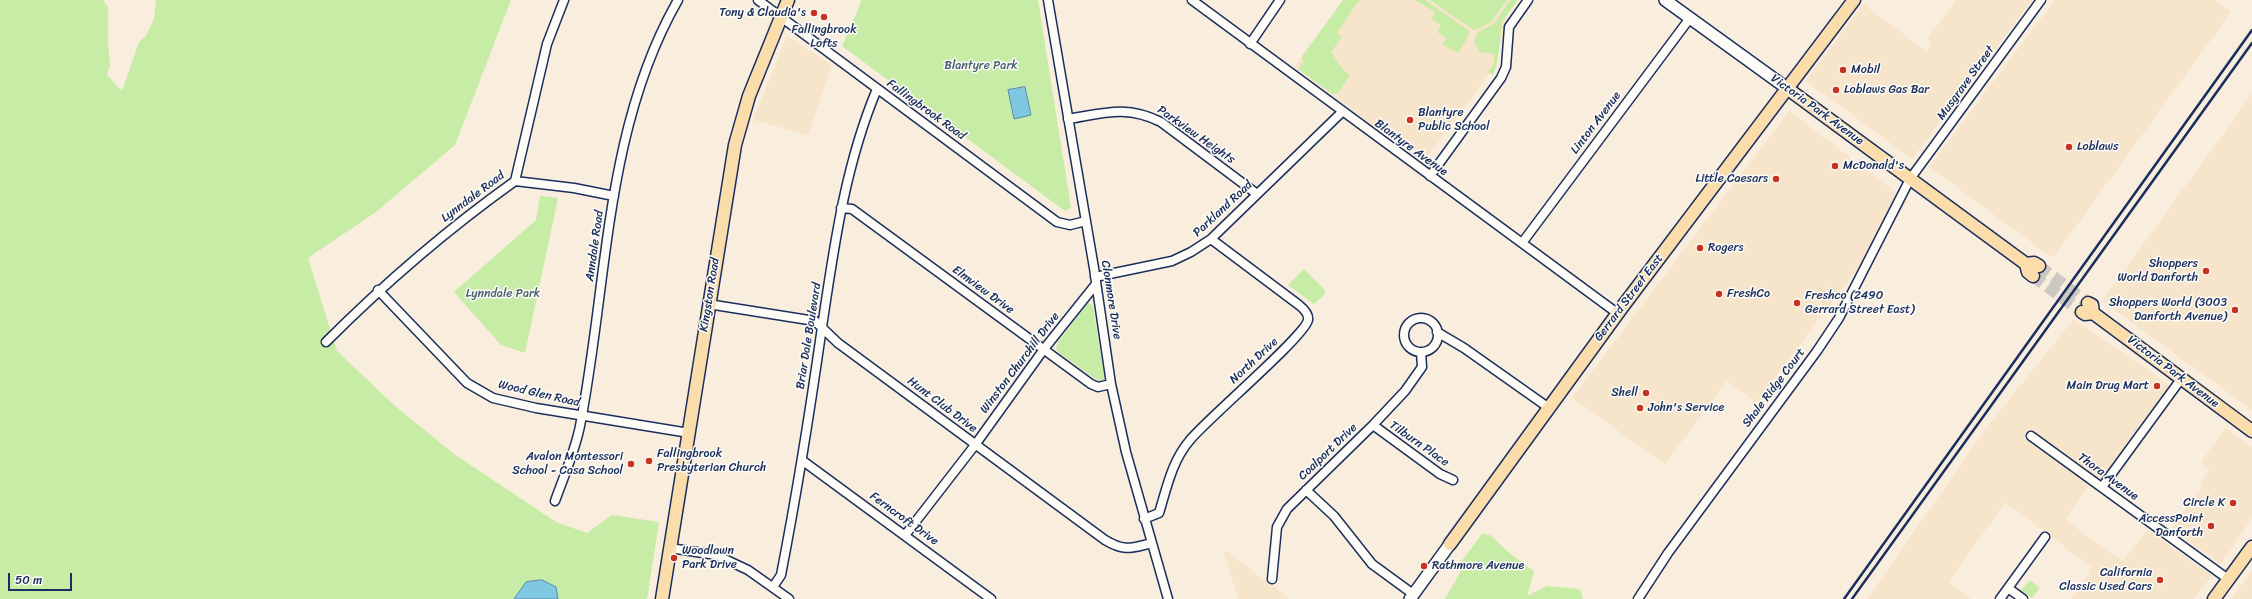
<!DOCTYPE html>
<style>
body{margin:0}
#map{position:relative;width:2252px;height:599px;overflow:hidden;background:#f9eedd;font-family:Sriracha,sans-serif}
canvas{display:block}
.scale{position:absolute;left:8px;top:573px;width:64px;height:18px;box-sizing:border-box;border:2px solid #1b2f5e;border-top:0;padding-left:5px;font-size:12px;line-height:14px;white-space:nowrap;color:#1b2f5e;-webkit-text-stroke:3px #fdfcf7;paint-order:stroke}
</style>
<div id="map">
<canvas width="2252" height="599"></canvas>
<div class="scale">50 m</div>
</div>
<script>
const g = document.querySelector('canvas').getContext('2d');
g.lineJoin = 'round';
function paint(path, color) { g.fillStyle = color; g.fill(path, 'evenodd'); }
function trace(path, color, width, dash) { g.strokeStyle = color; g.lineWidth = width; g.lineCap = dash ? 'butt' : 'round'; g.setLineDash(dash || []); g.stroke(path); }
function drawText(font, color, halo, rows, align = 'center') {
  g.font = font + ' Sriracha,sans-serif'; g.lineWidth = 3; g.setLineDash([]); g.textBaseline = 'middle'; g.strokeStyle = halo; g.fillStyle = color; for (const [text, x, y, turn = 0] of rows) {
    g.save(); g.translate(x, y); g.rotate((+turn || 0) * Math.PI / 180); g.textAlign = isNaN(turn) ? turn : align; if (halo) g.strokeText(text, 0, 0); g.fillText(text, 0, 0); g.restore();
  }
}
const built = new Path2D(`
 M1343 0H1511L1495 64 1487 77 1423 163 1294 67Z
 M1956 0H2032L1912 159 1806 81 1863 4 1926 51 1932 44 1928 38Z
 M2055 0H2215L2231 12 2053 258 1929 167Z
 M787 36 832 65 808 135 753 120Z
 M2252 94V410L2102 301Z
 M1789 111 1908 201 1756 403 1727 381 1665 464 1572 398Z
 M2074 319 2179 392 2104 496 2089 486 2065 520 2123 561 2147 530 2212 575 2194 599H2070L2090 573 2091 567 2005 502 1949 582 1971 599H1867L1990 423Z
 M2225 428 2252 447V518L2221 564 2171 529 2202 486 2199 484 2210 469 2201 462Z
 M1223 549 1290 599H1238Z
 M2252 571V599H2231Z`);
const green = new Path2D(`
 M0 0H103L108 7V42L110 66 107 75 122 91 139 42 146 36 154 19 156 0H511L455 145 376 212 308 258 337 351 395 406 454 454 556 522 587 533 612 515 659 522 647 599H0Z
 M862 0H1038L1071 208 1065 211 842 46Z
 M1343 0H1361L1357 3 1337 33 1342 37 1331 52 1342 68 1350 76 1338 93 1333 94 1298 69 1304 61 1301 58Z
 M1415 0H1425L1468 30 1469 35 1458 53 1442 44 1447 38 1437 32 1441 25 1431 19 1435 12Z
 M1430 0H1507L1490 23 1474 30Z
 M1510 0H1518L1502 22 1497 64 1493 75 1488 72 1494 64V54L1479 52 1474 41 1478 32 1495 23Z
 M540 196 558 198 525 353 501 345 454 292 536 220Z
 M1304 269 1325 290V294L1314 304 1288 285Z
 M1088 303 1093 306 1104 375V380L1100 382 1059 353 1056 348 1058 342Z
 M1482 534 1490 535 1508 552 1534 571 1527 596 1547 586 1580 589 1583 599H1445L1461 571 1457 567Z
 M2030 580 2040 588 2032 598 2021 590Z`);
const water = new Path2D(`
 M1025 87 1031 115 1014 119 1008 90Z
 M542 580 556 587 558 599H514L526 582Z`);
const primaryTunnel = new Path2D(`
 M2039 266 2088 303
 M2033 276 2082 312`);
const street = new Path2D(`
 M758 0 1057 222 1070 225 1086 221
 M1048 0 1094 268 1111 384 1126 452 1168 599
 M1192 0 1617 313
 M1250 44 1280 0
 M1068 119C1105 113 1126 105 1161 122L1257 194
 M1430 176 1501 78 1506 67 1509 27 1528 0
 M515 181 574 188 614 196
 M841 208 852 209 1091 384 1098 387 1111 384
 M1522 243 1690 18
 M1095 277 1172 261 1191 252 1211 239 1342 112
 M378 290 467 383 493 398 536 408 689 433
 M708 304 815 321 838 343 1105 540C1125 552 1131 548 1152 543
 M1404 335a17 17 0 1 1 34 0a17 17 0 1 1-34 0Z
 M1437 332 1464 348 1549 408
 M326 342C386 282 445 231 515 181L547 44 564 0
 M1373 425 1440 474 1453 480
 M2031 436 2228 579
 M803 461 991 599
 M2102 487 2181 379
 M1306 490 1334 516 1372 564 1413 594
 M555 501C564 476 575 451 580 426 608 284 604 129 678 0
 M1144 519 1159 513C1167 487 1172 461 1190 440 1207 419 1305 336 1308 320 1309 314 1304 309 1299 305L1211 239
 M906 534 975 445 1044 349 1096 284
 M670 548 716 555 748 570 789 599
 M1272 579 1277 527 1287 509 1373 425 1405 391 1422 367 1421 352
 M773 587 781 575C797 493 810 411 822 327 834 247 845 165 877 89
 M2008 588 2023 599
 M1638 599 1668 553 1817 351 1839 318 1910 179 2041 0
 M2000 599 2045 537`);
const secondary = new Path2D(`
 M1665 0 1788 89
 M1410 599 1450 544`);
const primary = new Path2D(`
 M1788 89 2026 264 2028 272 2033 276
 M2026 264 2034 263 2039 266
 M2088 303 2092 305 2093 313
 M2082 312 2085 314 2093 313 2252 431
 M1450 544 1623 306 1854 0
 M662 599 735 145 749 96 788 0
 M2214 599 2252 547`);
const rail = new Path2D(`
 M1844 599 2252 30
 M1852 599 2252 43`);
const markers = [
 [814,13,4,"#c8321e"],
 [824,17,4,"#c8321e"],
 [1843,70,4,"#c8321e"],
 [1836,90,4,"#c8321e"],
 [1410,120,4,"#c8321e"],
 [2069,147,4,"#c8321e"],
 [1835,166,4,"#c8321e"],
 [1776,179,4,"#c8321e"],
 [1700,248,4,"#c8321e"],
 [2206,271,4,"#c8321e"],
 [1719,294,4,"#c8321e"],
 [1797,303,4,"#c8321e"],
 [2235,310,4,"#c8321e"],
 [2157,386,4,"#c8321e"],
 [1646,393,4,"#c8321e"],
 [1640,408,4,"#c8321e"],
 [649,461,4,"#c8321e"],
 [631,464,4,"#c8321e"],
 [2233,503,4,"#c8321e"],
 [2211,526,4,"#c8321e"],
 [674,558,4,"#c8321e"],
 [1424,566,4,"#c8321e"],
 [2160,580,4,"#c8321e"]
];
const poiNames = [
 ["Tony & Claudia's",806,13,"right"],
 ["Fallingbrook",824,30,"center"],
 ["Lofts",824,44,"center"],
 ["Mobil",1851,70],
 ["Loblaws Gas Bar",1844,90],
 ["Blantyre",1418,113],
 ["Public School",1418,127],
 ["Loblaws",2077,147],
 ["McDonald's",1843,166],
 ["Little Caesars",1768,179,"right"],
 ["Rogers",1708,248],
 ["Shoppers",2198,264,"right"],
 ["World Danforth",2198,278,"right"],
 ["FreshCo",1727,294],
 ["Freshco (2490",1805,296],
 ["Gerrard Street East)",1805,310],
 ["Shoppers World (3003",2227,303,"right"],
 ["Danforth Avenue)",2227,317,"right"],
 ["Main Drug Mart",2149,386,"right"],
 ["Shell",1638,393,"right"],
 ["John's Service",1648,408],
 ["Fallingbrook",657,454],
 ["Presbyterian Church",657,468],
 ["Avalon Montessori",623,457,"right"],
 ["School - Casa School",623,471,"right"],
 ["Circle K",2225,503,"right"],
 ["AccessPoint",2203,519,"right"],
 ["Danforth",2203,533,"right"],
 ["Woodlawn",682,551],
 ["Park Drive",682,565],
 ["Rathmore Avenue",1432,566],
 ["California",2152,573,"right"],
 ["Classic Used Cars",2152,587,"right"]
];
const parkNames = [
 ["Blantyre Park",981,66],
 ["Lynndale Park",503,294]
];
const streetNames = [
 ["Musgrave Street",1966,83,-54],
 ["Fallingbrook Road",926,110,36],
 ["Victoria Park Avenue",1817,110,36],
 ["Linton Avenue",1596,123,-53],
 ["Parkview Heights",1196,135,35],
 ["Blantyre Avenue",1411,148,36],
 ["Lynndale Road",473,197,-37],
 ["Parkland Road",1223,209,-43],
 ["Anndale Road",595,246,-82],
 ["Elmview Drive",983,290,36],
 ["Kingston Road",710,295,-81],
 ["Gerrard Street East",1629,298,-53],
 ["Clonmore Drive",1111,300,81],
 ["Briar Dale Boulevard",809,336,-81],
 ["North Drive",1254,361,-43],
 ["Winston Churchill Drive",1020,363,-53],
 ["Victoria Park Avenue",2173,372,37],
 ["Shale Ridge Court",1774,388,-53],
 ["Wood Glen Road",539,394,13],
 ["Hunt Club Drive",942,405,37],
 ["Tilburn Place",1419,444,35],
 ["Coalport Drive",1328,452,-44],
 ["Thora Avenue",2108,477,36],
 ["Ferncroft Drive",904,519,36]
];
paint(built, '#f6e4cb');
paint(green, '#c6eca6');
paint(water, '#80c7e1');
trace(water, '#588aad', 1);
trace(primaryTunnel, '#cdc8c4', 12, [12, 6]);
trace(street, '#1b2f5e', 11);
trace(secondary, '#1b2f5e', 14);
trace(primary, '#1b2f5e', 15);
trace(street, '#fdfcf7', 8);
trace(secondary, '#fdfcf7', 11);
trace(primary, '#faddab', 12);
trace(rail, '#1b2f5e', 2.5);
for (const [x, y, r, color] of markers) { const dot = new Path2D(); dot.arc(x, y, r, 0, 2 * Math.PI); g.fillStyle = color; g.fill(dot); trace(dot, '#fdfcf7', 1.5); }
drawText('12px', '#1b2f5e', '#fdfcf7', poiNames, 'left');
drawText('12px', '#465e70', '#fdfcf7', parkNames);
drawText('12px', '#1b2f5e', '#fdfcf7', streetNames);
</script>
